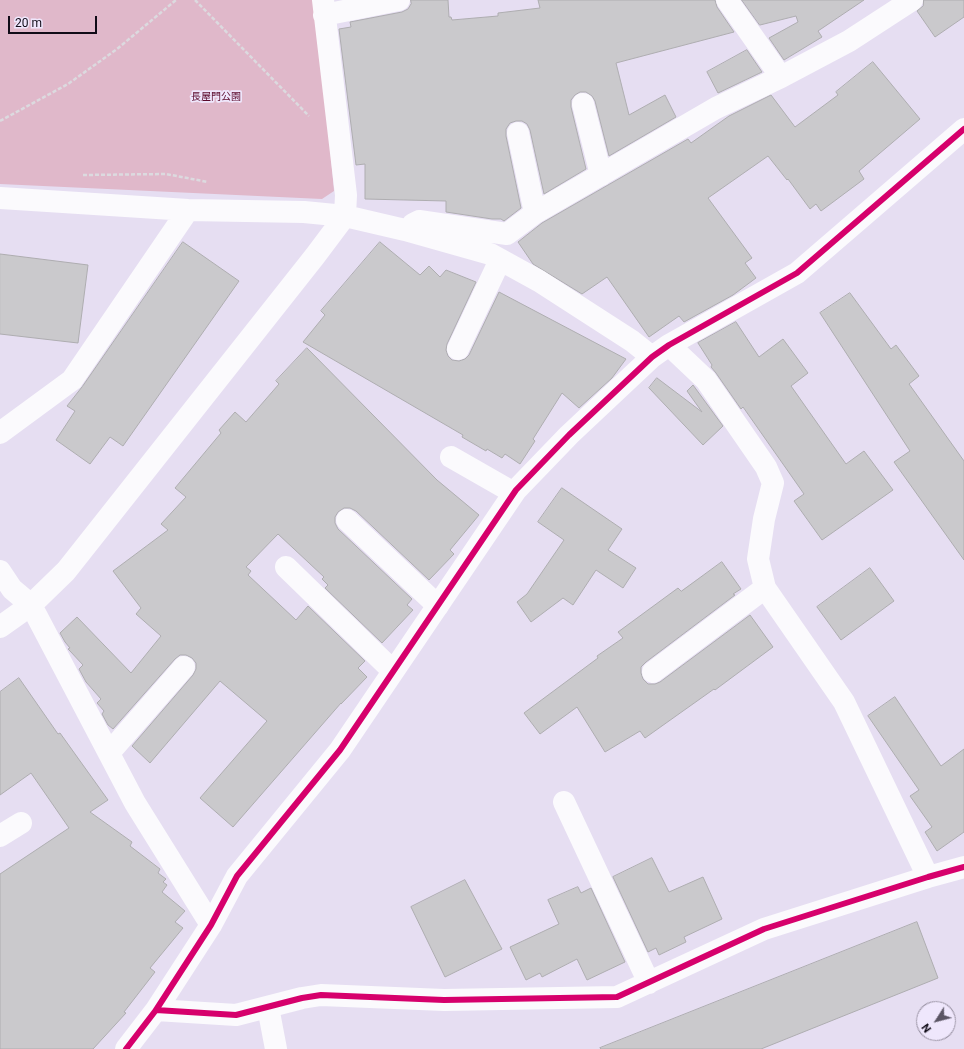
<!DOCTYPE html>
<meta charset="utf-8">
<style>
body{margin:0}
#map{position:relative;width:964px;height:1049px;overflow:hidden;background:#e6def2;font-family:Roboto,sans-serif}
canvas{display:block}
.north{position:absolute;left:916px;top:1001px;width:40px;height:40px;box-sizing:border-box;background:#efe7fc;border:1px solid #968fa0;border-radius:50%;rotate:234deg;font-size:11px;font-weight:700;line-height:16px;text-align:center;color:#100b17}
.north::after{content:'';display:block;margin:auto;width:14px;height:18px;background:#5b5564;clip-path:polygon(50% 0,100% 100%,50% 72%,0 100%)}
.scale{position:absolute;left:8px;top:16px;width:89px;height:18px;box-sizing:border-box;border:2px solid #100b17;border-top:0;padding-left:5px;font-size:12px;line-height:14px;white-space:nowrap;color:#100b17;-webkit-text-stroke:3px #efe7fc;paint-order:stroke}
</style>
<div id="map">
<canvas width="964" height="1049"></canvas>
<div class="north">N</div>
<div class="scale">20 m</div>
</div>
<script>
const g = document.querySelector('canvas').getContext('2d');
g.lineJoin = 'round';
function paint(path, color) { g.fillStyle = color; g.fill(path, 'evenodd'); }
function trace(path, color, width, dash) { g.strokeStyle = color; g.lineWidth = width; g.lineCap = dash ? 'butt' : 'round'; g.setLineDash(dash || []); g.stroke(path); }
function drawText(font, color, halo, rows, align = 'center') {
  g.font = font + ' Roboto,"Noto Sans JP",sans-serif'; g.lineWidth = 3.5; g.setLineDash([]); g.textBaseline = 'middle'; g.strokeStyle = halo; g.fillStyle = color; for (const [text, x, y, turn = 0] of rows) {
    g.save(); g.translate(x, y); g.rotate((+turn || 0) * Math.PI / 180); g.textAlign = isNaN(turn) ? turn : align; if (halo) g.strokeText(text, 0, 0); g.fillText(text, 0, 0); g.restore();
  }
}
const green = new Path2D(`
 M0 0H317L334 191 322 199 0 184Z`);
const building = new Path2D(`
 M411 0H448L449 17H451L452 20 498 16V13L540 8 538 0H715L717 7 734 32 616 63 629 115 665 95 676 117 609 156 595 101 592 96 586 92H580L575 95 571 100V107L586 169 544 194 530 130 527 124 522 121H516L510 123 506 129V136L521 208 504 221 501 219H492L446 212V201L365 199V164L356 165 339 29 351 27 350 22 402 12 408 9 411 4Z
 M742 0H864L818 31 822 37 784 60 769 38 798 22 796 16 760 25Z
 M924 0H964V17L935 37 917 11 923 6Z
 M747 50 762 72 718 93 707 72Z
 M873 62 920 119 859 171 864 179 821 211 816 204 810 209 788 179 787 180 768 156 708 198 752 258 745 263 756 278 733 295 684 322 679 316 649 337 607 277 582 294 533 264 518 242 542 223 688 139 691 143 729 116 771 95 795 127 838 95 836 92Z
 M183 242 239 281 123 446 110 437 90 464 56 440 75 411 67 406 82 387Z
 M380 242 420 275 429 266 440 277 446 270 476 282 447 344 446 350 448 356 452 360 459 361 465 359 469 355 499 292 626 359 612 378 579 408 562 393 533 439 535 441 520 464 505 454 502 458 487 449 486 451 462 437 463 435 303 342 325 315 321 311Z
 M0 254 88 265 78 343 0 334Z
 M850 293 891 349 896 345 919 376 909 384 964 461V560L894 462 910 451 820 313Z
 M736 322 759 357 783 339 808 373 791 386 846 464 864 451 893 490 822 540 794 501 804 494 743 407 741 409 716 373 711 367 712 365 698 343Z
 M307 348 437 480 479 515 450 550 454 554 429 580 356 511 350 508H344L338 512 335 517V523L338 529 412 599 407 605 413 610 382 643 325 588 328 585 322 579 324 577 278 534 246 567 251 571 248 575 296 620 308 606 365 661 358 668 367 677 341 704V703L233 827 200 798 267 721 220 681 150 763 132 746 193 675 196 669V663L192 658 186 655H180L175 659 113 729 108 725 102 714 104 711 97 703 101 699 86 682 79 669 83 665 70 651 68 649 70 648 65 642 60 633 77 617 131 673 161 636 136 614 141 608 113 571 168 530 161 524 186 497 175 488 221 433 219 430 235 412 246 422 279 384 276 381Z
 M657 378 702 412 687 391 693 385 723 426 703 445 649 388Z
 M562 488 622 529 608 550 636 568 623 588 596 570 573 605 563 598 531 622 517 602 527 594 564 540 538 522Z
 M722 562 741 589 733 594 735 595 646 662 641 667V673L643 679 648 684H655L660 682 750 615 773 647 715 690 714 689 645 738 640 731 605 752 577 707 540 734 524 713 598 658 597 656 623 638 618 632 678 588 681 591Z
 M870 568 894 601 841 640 817 607Z
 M19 678 58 734 60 733 108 800 90 812 132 842 130 846 160 869 158 873 166 879 163 882 167 885 162 892 185 911 175 922 183 928 150 968 155 972 124 1012 126 1013 93 1049H0V874L69 828 31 773 0 795V692Z
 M895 697 941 766 964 749V832L937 851 925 832 932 827 910 796 919 790 868 716Z
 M652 858 669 892 703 877 722 919 684 937 686 942 659 955 656 948 648 952 613 877Z
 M465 880 502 949 445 977 411 907Z
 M578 887 581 893 591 888 625 962 587 980 577 959 542 977 540 973 526 980 510 947 559 924 548 900Z
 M917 922 938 978 761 1049H601L600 1048Z`);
const path = new Path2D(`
 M195 0 309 116
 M0 121 68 84 117 49 176 0
 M83 175 166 174 208 182`);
const minor = new Path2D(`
 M727 0 781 77
 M324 15 399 0
 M583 104 601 175
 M518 133 535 213
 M0 198 188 210 304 212 345 216 405 230 490 254 539 281 632 341 652 357
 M413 224 419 221 507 234 535 213 716 108 781 77 849 41 912 0
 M669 345 706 380 766 467 773 483 764 519 758 559 765 588 844 702 928 877
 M458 349 500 260
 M0 433 72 380 188 210
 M451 457 514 493
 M347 520 438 606
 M286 567 393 671
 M0 571 12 589 31 605 135 803 211 925
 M0 627 31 605 66 571 315 256 345 216 346 195 323 0
 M653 672 765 588
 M109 753 184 667
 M564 802 649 983
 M0 836 21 823
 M268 1007 276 1049
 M156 1010 236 1015 302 998 321 995 444 1000 617 997 764 929 928 877 964 867
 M126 1049 156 1010 211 925 237 876 340 750 516 490 569 435 652 357 669 345 797 273 964 129`);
const cycleway = new Path2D(`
 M156 1010 236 1015 302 998 321 995 444 1000 617 997 764 929 928 877 964 867
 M126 1049 156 1010 211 925 237 876 340 750 516 490 569 435 652 357 669 345 797 273 964 129`);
const parkNames = [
 ["長屋門公園",216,97]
];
paint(green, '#e0b8ca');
paint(building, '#cac9cc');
trace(building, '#aeadb0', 1);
trace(path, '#dcdadf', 2.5, [4, 2]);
trace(minor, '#fbfafd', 22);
trace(cycleway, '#d6006c', 6);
drawText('10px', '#5a082a', '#efe7fc', parkNames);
</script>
